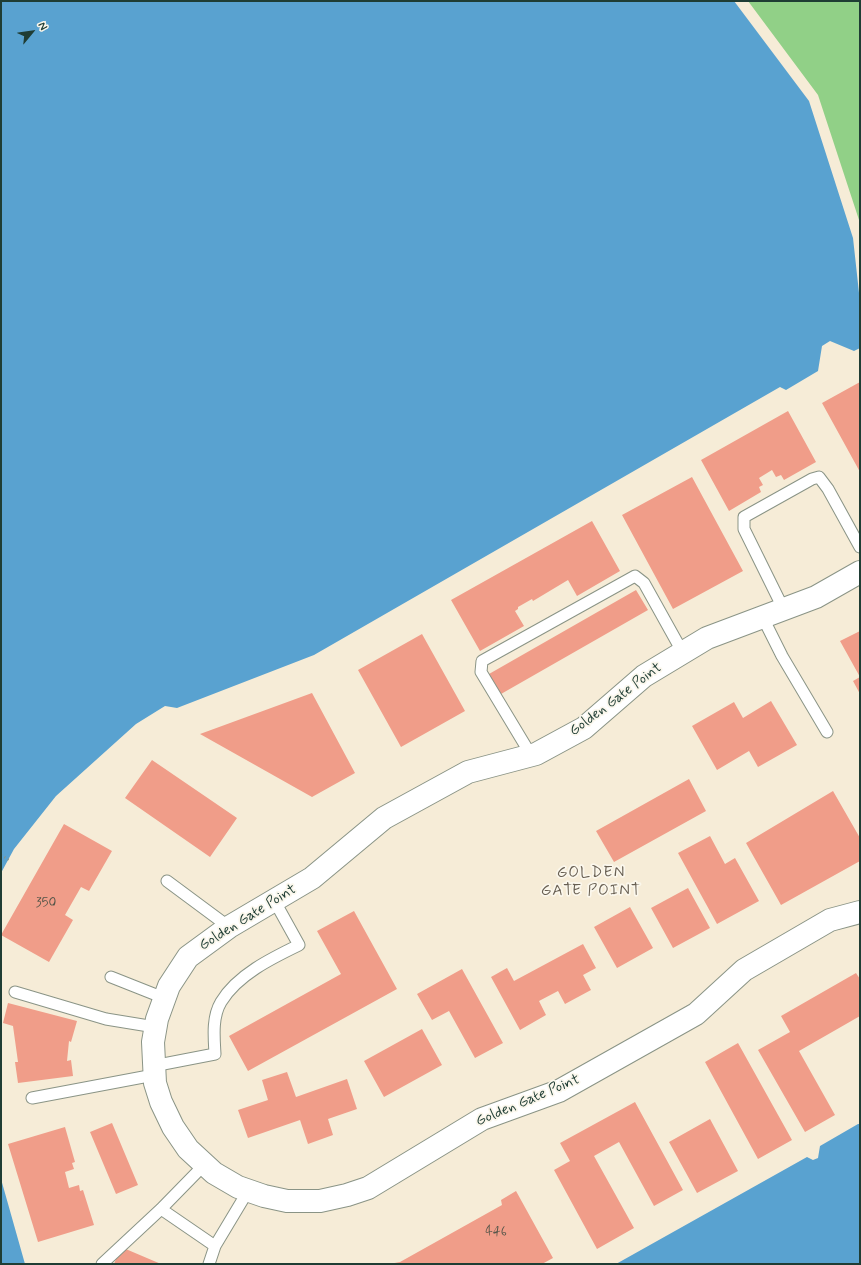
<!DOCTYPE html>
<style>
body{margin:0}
#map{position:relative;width:861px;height:1265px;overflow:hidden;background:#f6ecd7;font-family:Mynerve,sans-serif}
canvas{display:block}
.frame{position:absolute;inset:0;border:2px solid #1f3d34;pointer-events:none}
.north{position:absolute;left:12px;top:12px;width:40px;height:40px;-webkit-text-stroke:3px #fbf7ec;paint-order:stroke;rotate:61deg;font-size:11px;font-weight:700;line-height:16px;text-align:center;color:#1f3d34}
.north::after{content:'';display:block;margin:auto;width:14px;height:18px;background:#1f3d34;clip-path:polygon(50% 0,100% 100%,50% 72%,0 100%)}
</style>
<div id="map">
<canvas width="861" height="1265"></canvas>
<div class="frame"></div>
<div class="north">N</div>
</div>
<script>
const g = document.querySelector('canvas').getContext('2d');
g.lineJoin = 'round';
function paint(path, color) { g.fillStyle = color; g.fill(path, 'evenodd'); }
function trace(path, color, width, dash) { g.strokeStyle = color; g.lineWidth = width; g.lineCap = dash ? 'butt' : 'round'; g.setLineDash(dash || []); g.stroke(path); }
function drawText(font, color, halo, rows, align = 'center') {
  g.font = font + ' Mynerve,sans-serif'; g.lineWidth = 3.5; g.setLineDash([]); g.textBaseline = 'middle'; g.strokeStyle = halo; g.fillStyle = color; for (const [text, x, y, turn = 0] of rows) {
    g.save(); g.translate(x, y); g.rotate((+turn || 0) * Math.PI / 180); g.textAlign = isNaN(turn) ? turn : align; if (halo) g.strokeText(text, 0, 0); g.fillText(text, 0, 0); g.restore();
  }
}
const green = new Path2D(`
 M748 1H860V223L818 95Z`);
const water = new Path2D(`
 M1 1H734L809 101 853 238 860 302V348L854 351 830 341 822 346 818 371 786 390 780 387 314 655 177 708 165 706 136 724 56 796 14 849 1 873Z
 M858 1124H860V1264H616L807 1157 813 1160 818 1158 820 1146Z
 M1 1179 25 1264H1Z`);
const building = new Path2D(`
 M860 382V472L822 403Z
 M788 411 816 462 784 480 781 475 776 477 772 470 759 478 763 485 759 487 761 492 729 511 701 460Z
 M692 477 743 571 673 609 622 515Z
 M592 521 620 571 577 596 568 580 533 601 532 599 518 607V609L515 611 524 626 480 651 451 600Z
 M636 590 648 610 501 694 489 674Z
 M860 631V694L853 681 860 677 840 641Z
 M422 634 465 711 401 747 358 670Z
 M312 693 355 773 312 797 200 734Z
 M771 701 797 745 758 767 749 751 717 770 692 726 734 702 743 718Z
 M152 760 237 818 210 857 125 798Z
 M689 779 706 811 614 862 596 831Z
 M833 791 860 838V861L781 905 746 843Z
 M64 824 112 851 89 891 81 887 65 915 73 920 49 962 1 935Z
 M710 836 725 864 735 858 759 901 717 924 678 853Z
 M688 888 710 928 673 948 651 908Z
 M630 907 653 948 617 968 594 927Z
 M354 911 397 989 248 1071 229 1036 341 974 317 931Z
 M583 944 596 968 583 975 591 990 565 1004 558 991 539 1001 546 1015 520 1030 491 977 507 968 514 981Z
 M462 969 503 1043 475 1058 449 1011 432 1020 417 994Z
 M856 973 860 979V1016L799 1051 835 1115 805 1132 758 1050 790 1032 781 1016Z
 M8 1003 77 1021 71 1042 69 1041 67 1061 71 1060 73 1076 18 1083 15 1062H18L13 1026 3 1023Z
 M422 1029 442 1065 384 1097 364 1061Z
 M738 1043 792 1140 758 1159 705 1062Z
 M287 1072 296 1097 347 1079 357 1109 328 1119 333 1135 308 1144 300 1120 248 1138 238 1110 268 1100 262 1080Z
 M635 1102 683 1190 654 1206 619 1142 594 1156 634 1228 597 1249 554 1170 570 1161 560 1143Z
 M710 1119 738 1171 697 1193 669 1142Z
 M112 1123 138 1185 116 1194 90 1132Z
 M65 1127 75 1162 72 1163 74 1169 65 1172 69 1188 79 1185 80 1191 83 1190 94 1225 38 1242 8 1144Z
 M516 1191 553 1258 542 1264H389L400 1262 502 1205 501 1200Z
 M121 1247 161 1264H114Z`);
const path = new Path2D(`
 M1 855 9 860`);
const service = new Path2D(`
 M784 610 744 529V517L812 479 819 477 828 489 860 547
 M763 618 782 656 827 732
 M531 755 481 672 482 661 635 576 644 583 683 653
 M167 881 229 927
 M111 977 164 998
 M15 992 106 1019 155 1027
 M153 1066 215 1054C214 1037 212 1017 221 1002 237 975 272 958 299 945L274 900
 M32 1098 154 1075
 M161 1209 215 1246
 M102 1264 161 1209 205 1164
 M209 1264 215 1246 248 1191`);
const minor = new Path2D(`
 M860 572 816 597 707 638 644 676 584 728 536 754 468 772 384 818 312 878 229 927 188 957 169 986 157 1019 153 1042 155 1083 161 1102 173 1127 188 1149 214 1173 238 1187 264 1196 287 1201H320L347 1195 368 1188 482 1119 559 1091 696 1014 744 970 830 920 860 912`);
const numberNames = [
 ["350",46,903],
 ["446",496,1232]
];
const streetNames = [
 ["Golden Gate Point",616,700,-37],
 ["Golden Gate Point",248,918,-32],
 ["Golden Gate Point",528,1101,-23]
];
const neighbourhoodNames = [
 ["GOLDEN",591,874],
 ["GATE POINT",591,892]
];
paint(green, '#91d087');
paint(water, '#59a2d0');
paint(building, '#f09d89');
trace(service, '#8a9486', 13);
trace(minor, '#8a9486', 24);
trace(path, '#8a9486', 2.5, [1, 3]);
trace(service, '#fff', 11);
trace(minor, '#fff', 22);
drawText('13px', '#535549', null, numberNames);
drawText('15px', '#1f3d34', '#fbf7ec', streetNames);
g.letterSpacing = '1px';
drawText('16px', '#685f52', '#fbf7ec', neighbourhoodNames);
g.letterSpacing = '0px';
</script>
